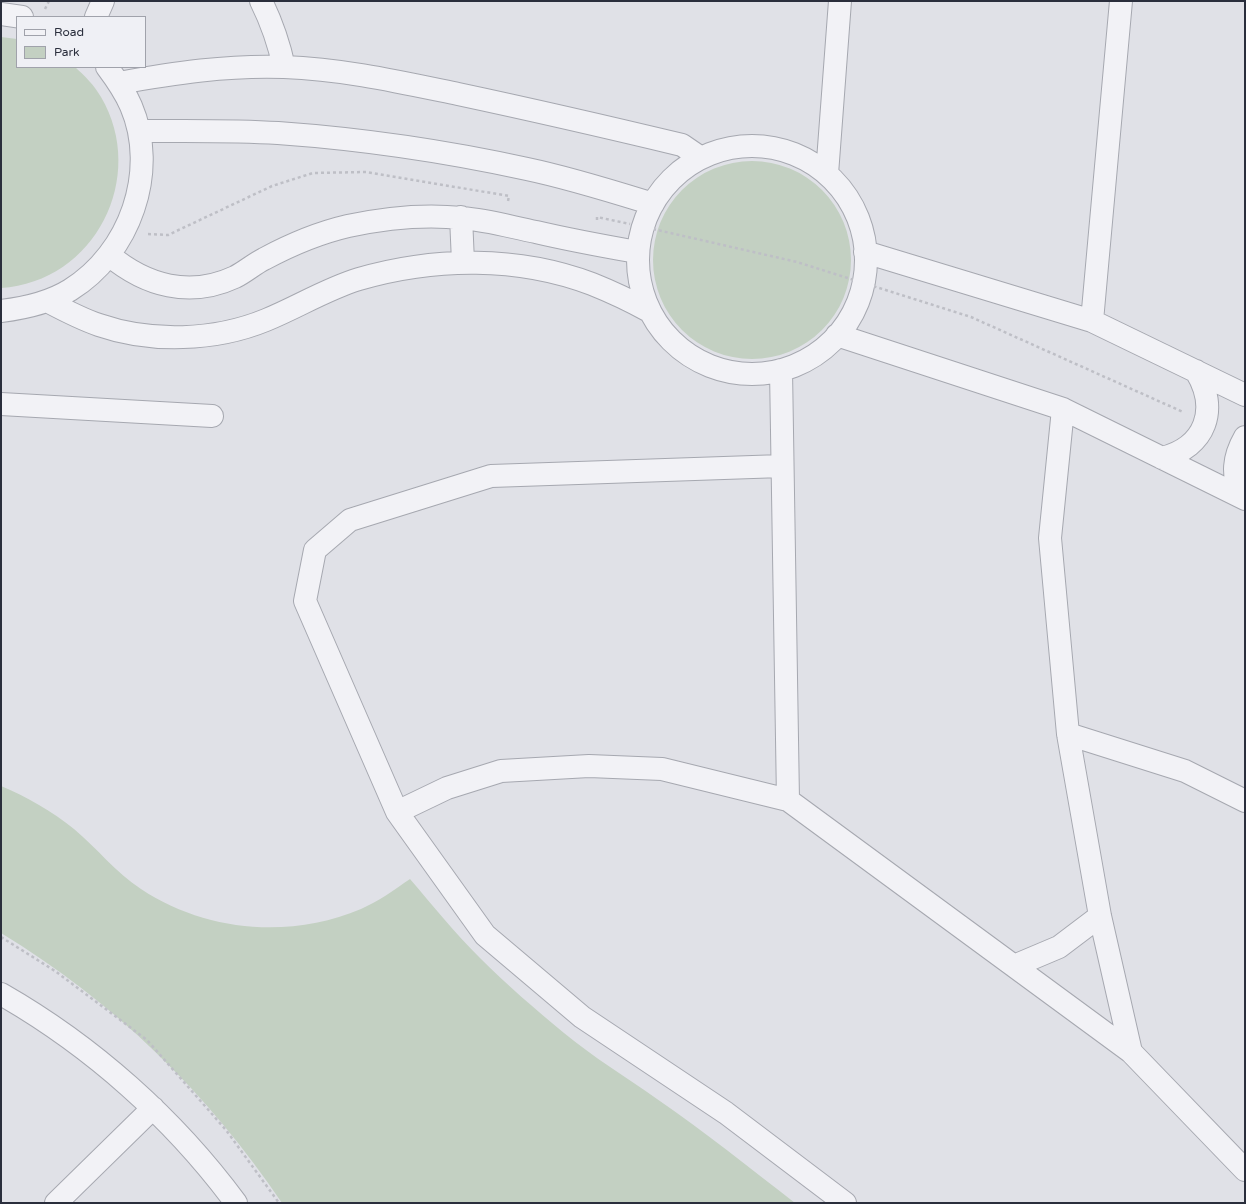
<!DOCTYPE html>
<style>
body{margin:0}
#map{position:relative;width:1246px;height:1204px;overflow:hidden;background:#e0e1e7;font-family:"Varela Round",sans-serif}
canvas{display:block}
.frame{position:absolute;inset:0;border:2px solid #2a2e3c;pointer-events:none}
.legend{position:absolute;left:16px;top:16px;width:130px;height:52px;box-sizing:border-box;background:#eff0f5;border:1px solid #a0a2ab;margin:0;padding:5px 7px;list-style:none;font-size:12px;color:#2a2e3c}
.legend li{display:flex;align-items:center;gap:8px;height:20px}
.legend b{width:20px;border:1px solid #a0a2ab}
</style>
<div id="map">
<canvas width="1246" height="1204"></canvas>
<div class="frame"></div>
<ul class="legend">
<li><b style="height:5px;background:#f2f2f6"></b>Road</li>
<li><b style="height:11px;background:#c3d0c2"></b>Park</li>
</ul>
</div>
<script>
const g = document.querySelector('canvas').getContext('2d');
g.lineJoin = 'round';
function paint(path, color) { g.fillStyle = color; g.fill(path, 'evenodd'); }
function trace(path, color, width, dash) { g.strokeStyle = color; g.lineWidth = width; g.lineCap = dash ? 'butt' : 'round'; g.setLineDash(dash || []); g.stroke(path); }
const green = new Path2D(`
 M1 37 17 39V67H75C85 76 94 85 101 97 148 177 95 282 1 288Z
 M653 260a99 99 0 1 1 198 0a99 99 0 1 1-198 0Z
 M1 786C27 797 52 811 74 829 97 848 116 873 141 889 206 932 290 939 361 909 379 901 394 890 410 879 433 906 455 933 480 958 507 985 535 1009 564 1033 593 1057 626 1077 657 1099 705 1132 750 1168 795 1203H282C209 1094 113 1001 1 933Z`);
const path = new Path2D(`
 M45 9 49 1
 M597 220V217L630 224
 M653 229 797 262 971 317 1183 412
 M148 234 168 235 272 186 313 173 366 172 509 196 508 201
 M1 937 55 971 147 1040 226 1130 279 1203`);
const minor = new Path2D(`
 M261 1C272 23 279 44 284 67
 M1 14 22 17
 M96 17 103 1
 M119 83C174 73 228 65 284 67 343 69 400 82 458 94 533 110 607 127 682 145L701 158
 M139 131C185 131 232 130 278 133 362 139 445 151 527 169 570 178 611 191 653 204
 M638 260a114 114 0 1 1 228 0a114 114 0 1 1-228 0Z
 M827 174 840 1
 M461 217 463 262
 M865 252 1092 321 1245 395
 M109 255C146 286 190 298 235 277 245 272 254 264 264 259 290 245 318 233 348 226 385 218 424 214 462 218 487 220 511 227 536 232 570 240 603 246 637 252
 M47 301C64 310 81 319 99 325 151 343 215 341 266 320 298 307 326 289 359 279 435 257 518 256 592 284 612 292 631 301 649 311
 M1 311C26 308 49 303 70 290 130 253 159 171 131 106 125 92 116 79 107 67
 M1092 321 1121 1
 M837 335 1063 409 1245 499
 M781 370 788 800
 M1 404 212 416
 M1063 409 1050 538 1068 734 1100 916 1131 1052
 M1162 458C1206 447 1219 409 1196 371
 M782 466 491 476 350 520 315 550 305 601 397 812 485 935 582 1017 726 1113 845 1203
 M1241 497C1232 474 1233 458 1245 437
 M1068 734 1185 771 1245 801
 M397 812 447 788 501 771 589 766 662 769 788 800 1131 1052 1245 1170
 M1014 966 1059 947 1100 916
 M1 994C92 1046 174 1119 236 1203
 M56 1203 153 1108`);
paint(green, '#c3d0c2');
trace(minor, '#a6a8b0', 24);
trace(path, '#bebfc6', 2.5, [3, 3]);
trace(minor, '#f2f2f6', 22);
</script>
